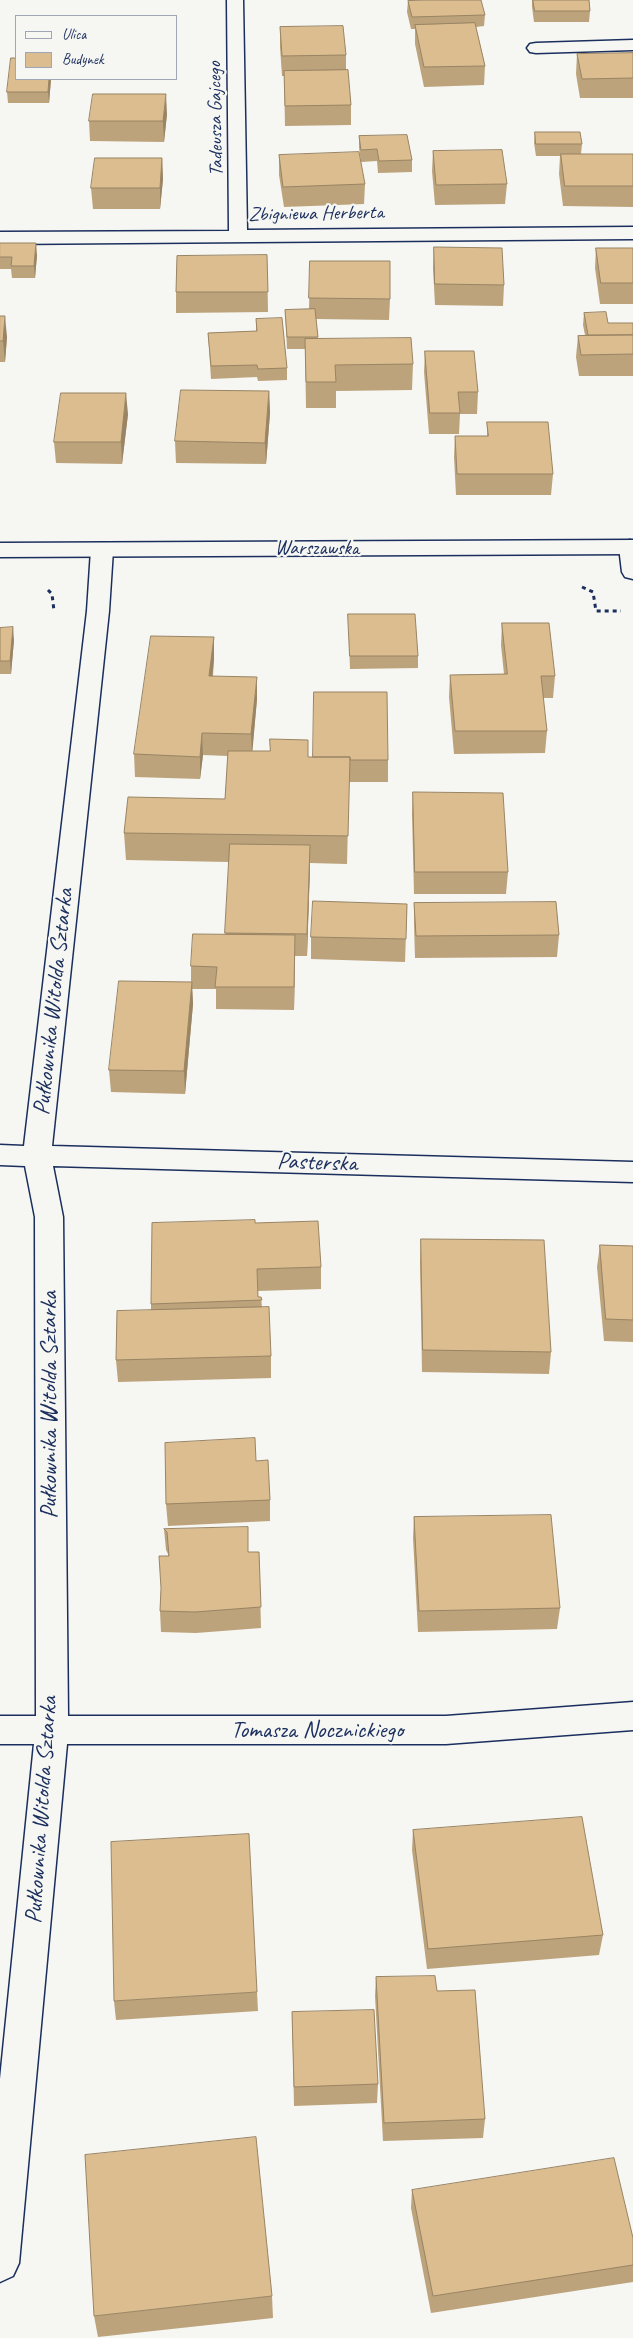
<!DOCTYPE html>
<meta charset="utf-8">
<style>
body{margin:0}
#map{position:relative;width:633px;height:2338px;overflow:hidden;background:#f6f6f2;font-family:Caveat,sans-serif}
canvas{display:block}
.legend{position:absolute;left:15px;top:15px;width:162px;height:65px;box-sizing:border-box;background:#f6f6f2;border:1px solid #9ea6b7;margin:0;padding:6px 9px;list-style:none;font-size:15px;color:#1b2f5e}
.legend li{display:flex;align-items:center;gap:10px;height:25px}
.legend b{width:25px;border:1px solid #9ea6b7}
</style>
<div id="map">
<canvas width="633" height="2338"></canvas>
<ul class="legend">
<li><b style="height:6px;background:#f6f6f2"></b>Ulica</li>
<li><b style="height:14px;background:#dbbd8f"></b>Budynek</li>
</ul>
</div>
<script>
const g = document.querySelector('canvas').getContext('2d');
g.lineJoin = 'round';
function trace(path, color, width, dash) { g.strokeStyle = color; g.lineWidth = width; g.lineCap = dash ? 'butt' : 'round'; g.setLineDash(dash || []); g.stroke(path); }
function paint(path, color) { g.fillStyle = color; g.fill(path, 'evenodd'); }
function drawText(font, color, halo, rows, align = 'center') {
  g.font = font + ' Caveat,sans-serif'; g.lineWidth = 4.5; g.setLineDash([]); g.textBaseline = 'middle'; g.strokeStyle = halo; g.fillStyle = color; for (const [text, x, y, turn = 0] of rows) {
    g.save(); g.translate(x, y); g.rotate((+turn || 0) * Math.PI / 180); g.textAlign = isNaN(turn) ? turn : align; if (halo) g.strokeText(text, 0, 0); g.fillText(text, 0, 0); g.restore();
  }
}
const path = new Path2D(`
 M582 587 593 592 596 611H621
 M48 590 52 594 54 611`);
const street = new Path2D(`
 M227 0H243L247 230 633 227V239L0 244V232L229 231Z
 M633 40V50L536 53 530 52 527 48 530 44 536 43Z
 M630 540 633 541V579L625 577 622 572 619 547 622 542Z
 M102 543 110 545 113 550 109 611 52 1146 633 1162V1182L53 1166 63 1217 68 1716H446L633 1702V1730L446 1744H67L19 2263 13 2276 0 2282V2079L34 1744H0V1716H36L35 1217 25 1166 0 1165V1145L24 1146 87 611 91 550 94 545Z`);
const secondary = new Path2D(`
 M633 540V554L0 557V543Z`);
const wall = new Path2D(`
 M532 0H589L590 11 589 22H534L532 7Z
 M408 1 485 15 484 26 476 27 485 66 484 85 424 87 415 44V29H411L407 12Z
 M280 27 346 55V70L351 105V125L285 126 284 76H282L280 47Z
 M633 53V98H580L576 74 577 54Z
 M16 79H51L49 103H8L7 92Z
 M167 114 164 142 90 141 89 121Z
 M535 132 582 144 581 154H633V207L563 206 559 174 560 156H536L534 143Z
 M359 136 412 160V172L378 173 377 161 361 162 359 148Z
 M433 151 507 184 505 204 435 205 432 171Z
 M279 155 365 184 364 204 284 207 279 175Z
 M162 158 163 179 160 209H93L91 188Z
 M0 243 37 255 35 278H12L11 269H0Z
 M434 247 504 285 503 306 435 305 433 268Z
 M596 248H633V304H600L595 268Z
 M267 255 268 312 176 313V292Z
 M310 261 390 299 389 320 316 319 318 338 413 364 412 390 336 391V408H306L305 349H287L285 310 309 309Z
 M584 313 608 323H633V376H579L576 357 578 336 585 335 583 325Z
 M0 316 7 337 5 362H0Z
 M256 319 287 368V380L258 381 257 377 211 379 208 333 256 331Z
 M425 351 478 392 477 414H460L459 434H429L424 372Z
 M269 391 270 413 266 464 176 463 175 441Z
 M128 414 122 464 56 463 54 442Z
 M487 422 553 474 551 495H456L454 457 455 436H487Z
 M348 614 418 656V668L350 669Z
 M502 623 555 676 553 698H543L547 731 545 753 454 754 449 697 450 675 504 674 501 645Z
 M0 628 14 640 11 674H0Z
 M214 637V659L213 676 257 699 252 751H270L308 740V757L388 760V782H349L347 864 310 863 307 956H295L294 1010 216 1009V989H192L193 1004 185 1094 111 1092 109 1070 191 982V966L225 934 229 862 126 860 124 833 225 799 228 756 203 755 200 779 135 777 134 754Z
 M413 792 508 872 506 894H414L412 814Z
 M414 903 559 935 557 957 415 958 414 925Z
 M407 904 405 962 311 959V937Z
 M255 1223 321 1267V1289L258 1291V1297H261L262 1307 271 1356V1378L118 1382 116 1360 151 1310V1304Z
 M421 1239 551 1352 549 1374 422 1372 420 1261Z
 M600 1245 633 1246V1342L604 1341 597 1267Z
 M256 1461 270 1500V1521L168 1526 166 1504Z
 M414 1517 560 1608 557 1629 418 1632 413 1538Z
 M164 1529 249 1552H259L261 1628 196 1633 161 1632 160 1611 161 1590 168 1556V1554L166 1550Z
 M413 1830 603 1935 599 1955 427 1969 412 1850Z
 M376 1977 437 1991 485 2119 483 2138 383 2141 375 1996Z
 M257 1992 258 2011 116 2020 114 2001Z
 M292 2012 378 2084 377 2103 294 2106Z
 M412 2190 633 2238V2282L431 2313 411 2208Z
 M272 2296 273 2318 98 2337 94 2316Z`);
const shadedWall = new Path2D(`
 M49 79H51L49 103 48 92Z
 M166 94 167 114 164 142 163 121Z
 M162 158 163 179 160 209V188Z
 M36 243 37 255 35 278 34 266Z
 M5 316 7 337 5 362 3 341Z
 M269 391 270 413 266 464 265 443Z
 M126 393 128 414 122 464 121 442Z
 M13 627 14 640 11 674 10 661Z
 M214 637V659L210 698 209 676Z
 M257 677V699L252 756 251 734Z
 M202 733 203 755 200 779V757Z
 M310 845V868L307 956V934Z
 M295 935V957L294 1010V987Z
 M192 982 193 1004 185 1094 184 1071Z`);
const building = new Path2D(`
 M426 0H481L485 15 412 17 408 1Z
 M533 0H589L590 11H535Z
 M475 23 485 66 424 67 415 25Z
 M343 26 346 55 282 56 280 27Z
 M633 53V78L582 79 577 54Z
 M11 58H16V79H49L48 92H7Z
 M348 70 351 105 285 106 284 71Z
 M93 94H166L163 121H89Z
 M535 132H580L582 144H536Z
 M407 135 412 160 379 161 377 149 361 150 359 136Z
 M502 150 507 184 436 185 433 151Z
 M359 152 365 184 283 187 279 155Z
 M561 154H633V186H565Z
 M95 158H162L160 188H91Z
 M0 243H36L34 266H11L12 257H0Z
 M434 247 502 248 504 285 435 284Z
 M596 248H633V283H601Z
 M267 255 268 292H176L177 256Z
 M310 261H390V299L309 298Z
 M315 309 318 337H287L285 310Z
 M606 312 608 323H633V335H588L584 313Z
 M0 316H5L3 341H0Z
 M282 318 287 368 258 369 257 365 211 366 208 333 257 331 256 319Z
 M633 335V354L581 355 578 336Z
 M411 338 413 364 335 365 336 382H306L305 339Z
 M425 351H474L478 392H458L460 413H430Z
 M181 390 269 391 265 443 175 441Z
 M61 393H126L121 442H54Z
 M487 422H548L553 474H457L455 436H488Z
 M348 614H415L418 656H350Z
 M502 623H549L555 676H541L547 731H455L450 675 507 674Z
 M13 627 10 661H0V628Z
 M151 636 214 637 209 676 257 677 251 734 202 733 200 757 134 754Z
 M314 692H387L388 760H350V757H313Z
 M270 739 308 740V757H350L348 836 124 833 128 797 225 799 228 751H270Z
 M413 792 503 793 508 872H415Z
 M230 844 310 845 307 934 225 933Z
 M313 901 407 904 406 939 311 937Z
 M556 902 559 935 416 936 414 903Z
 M193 934 295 935 294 987H215L217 967 191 966Z
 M119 981 192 982 184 1071 109 1070Z
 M255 1220V1223L318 1221 321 1267 257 1269 258 1297H261L262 1300 151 1304 152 1223Z
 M421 1239 544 1240 551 1352 423 1350Z
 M600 1245 633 1246V1320L606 1319Z
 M269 1307 271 1356 116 1360 117 1311Z
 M255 1438 256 1461 268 1460 270 1500 166 1504 165 1443Z
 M551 1515 560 1608 419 1611 414 1517Z
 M248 1527V1552H259L261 1607 195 1612 160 1611 161 1588 159 1556H169L167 1532 164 1529Z
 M582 1817 603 1935 428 1949 413 1830Z
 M249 1834 257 1992 114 2001 111 1842Z
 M435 1976 437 1991 475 1990 485 2119 384 2123 376 1977Z
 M374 2010 378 2084 294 2087 292 2012Z
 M256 2137 272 2296 94 2316 85 2155Z
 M614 2158 633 2238V2265L433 2296 412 2190Z`);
const farStreetnames = [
 ["Tadeusza Gajcego",216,119,-91],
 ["Zbigniewa Herberta",316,214,-1],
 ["Warszawska",317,549]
];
const streetNames = [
 ["Pułkownika Witolda Sztarka",54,1002,-84],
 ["Pasterska",317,1163,2],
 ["Pułkownika Witolda Sztarka",50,1405,-90],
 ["Tomasza Nocznickiego",317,1731],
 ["Pułkownika Witolda Sztarka",42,1810,-86]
];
trace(street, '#1b2f5e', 3);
trace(secondary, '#1b2f5e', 3);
trace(path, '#1b2f5e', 3, [4, 4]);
paint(street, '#f6f6f2');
paint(secondary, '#f6f6f2');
paint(wall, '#bca37b');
paint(shadedWall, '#998464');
paint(building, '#dbbd8f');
trace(building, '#998464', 1);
drawText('20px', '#1b2f5e', '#f6f6f2', farStreetnames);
drawText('24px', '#1b2f5e', '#f6f6f2', streetNames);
</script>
